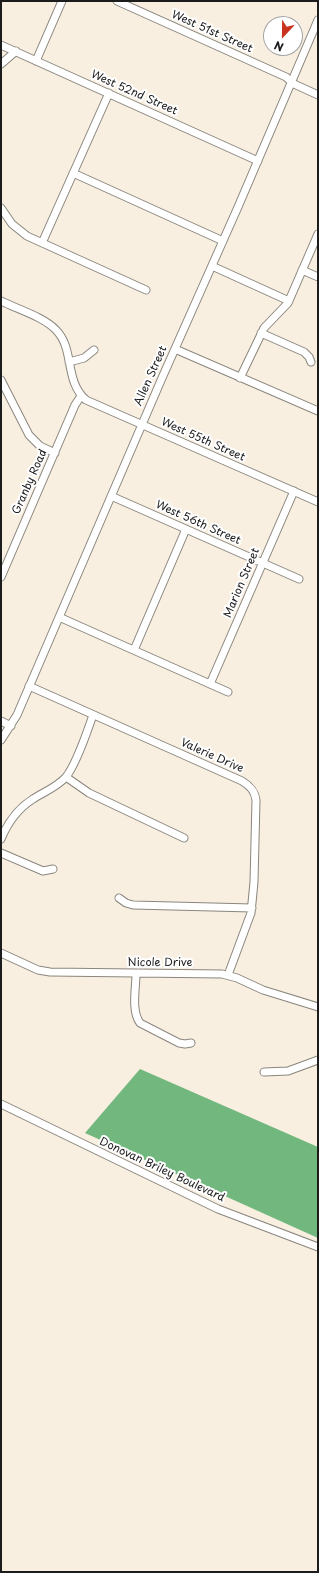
<!DOCTYPE html>
<style>
body{margin:0}
#map{position:relative;width:319px;height:1573px;overflow:hidden;background:#f8efe1;font-family:"Playpen Sans",sans-serif}
canvas{display:block}
.frame{position:absolute;inset:0;border:2px solid #1c1c1c;pointer-events:none}
.north{position:absolute;left:263px;top:16px;width:40px;height:40px;box-sizing:border-box;background:#fff;border:1px solid #a4a4a4;border-radius:50%;rotate:202deg;font-size:11px;font-weight:700;line-height:16px;text-align:center;color:#1c1c1c}
.north::after{content:'';display:block;margin:auto;width:14px;height:18px;background:#c8321e;clip-path:polygon(50% 0,100% 100%,50% 72%,0 100%)}
</style>
<div id="map">
<canvas width="319" height="1573"></canvas>
<div class="frame"></div>
<div class="north">N</div>
</div>
<script>
const g = document.querySelector('canvas').getContext('2d');
g.lineJoin = 'round';
function paint(path, color) { g.fillStyle = color; g.fill(path, 'evenodd'); }
function trace(path, color, width, dash) { g.strokeStyle = color; g.lineWidth = width; g.lineCap = dash ? 'butt' : 'round'; g.setLineDash(dash || []); g.stroke(path); }
function drawText(font, color, halo, rows, align = 'center') {
  g.font = font + ' "Playpen Sans",sans-serif'; g.lineWidth = 4; g.setLineDash([]); g.textBaseline = 'middle'; g.strokeStyle = halo; g.fillStyle = color; for (const [text, x, y, turn = 0] of rows) {
    g.save(); g.translate(x, y); g.rotate((+turn || 0) * Math.PI / 180); g.textAlign = isNaN(turn) ? turn : align; if (halo) g.strokeText(text, 0, 0); g.fillText(text, 0, 0); g.restore();
  }
}
const forest = new Path2D(`
 M140 1069 318 1147V1238L85 1133Z`);
const minor = new Path2D(`
 M117 1 286 77 294 84 318 95
 M1 45 258 161
 M36 61 62 1
 M1 64 16 51
 M73 173 223 241
 M1 208 12 224 27 236 146 290
 M42 243 109 93
 M212 266 289 301
 M302 270 318 277
 M1 301C17 309 44 317 56 330 75 349 64 381 86 400L318 502
 M261 333 304 352 309 357 311 362
 M175 349 318 411
 M69 362 84 358 94 350
 M240 378 264 328 288 303 318 234
 M1 380 29 435 40 446 55 453
 M111 496 299 579
 M1 577 75 405 81 396
 M59 617 228 692
 M134 650 186 529
 M210 684 294 491
 M29 686 242 781C250 786 255 791 256 800L254 882 251 913 228 975
 M1 721 11 726
 M1 740 17 715 162 378 238 207 318 20
 M66 777 89 793 184 838
 M1 839C8 822 17 809 33 799 44 792 57 787 66 777 77 763 87 732 93 715
 M1 853 43 871 53 869
 M119 898 126 903 133 905 252 908
 M1 953 38 970 50 972 222 974 237 978 263 990 318 1007
 M136 974C136 988 131 1011 140 1023L179 1043 185 1044 191 1043
 M264 1072 288 1071 318 1060
 M1 1104 218 1209 318 1247`);
const streetNames = [
 ["West 51st Street",212,32,24],
 ["West 52nd Street",134,93,24],
 ["Allen Street",151,376,-66],
 ["West 55th Street",203,440,24],
 ["Granby Road",30,482,-66],
 ["West 56th Street",198,523,24],
 ["Marion Street",242,583,-67],
 ["Valerie Drive",212,756,24],
 ["Nicole Drive",160,963],
 ["Donovan Briley Boulevard",162,1170,25]
];
paint(forest, '#72b87e');
trace(minor, '#8a867e', 9);
trace(minor, '#fff', 7);
drawText('11px', '#1c1c1c', '#fff', streetNames);
</script>
